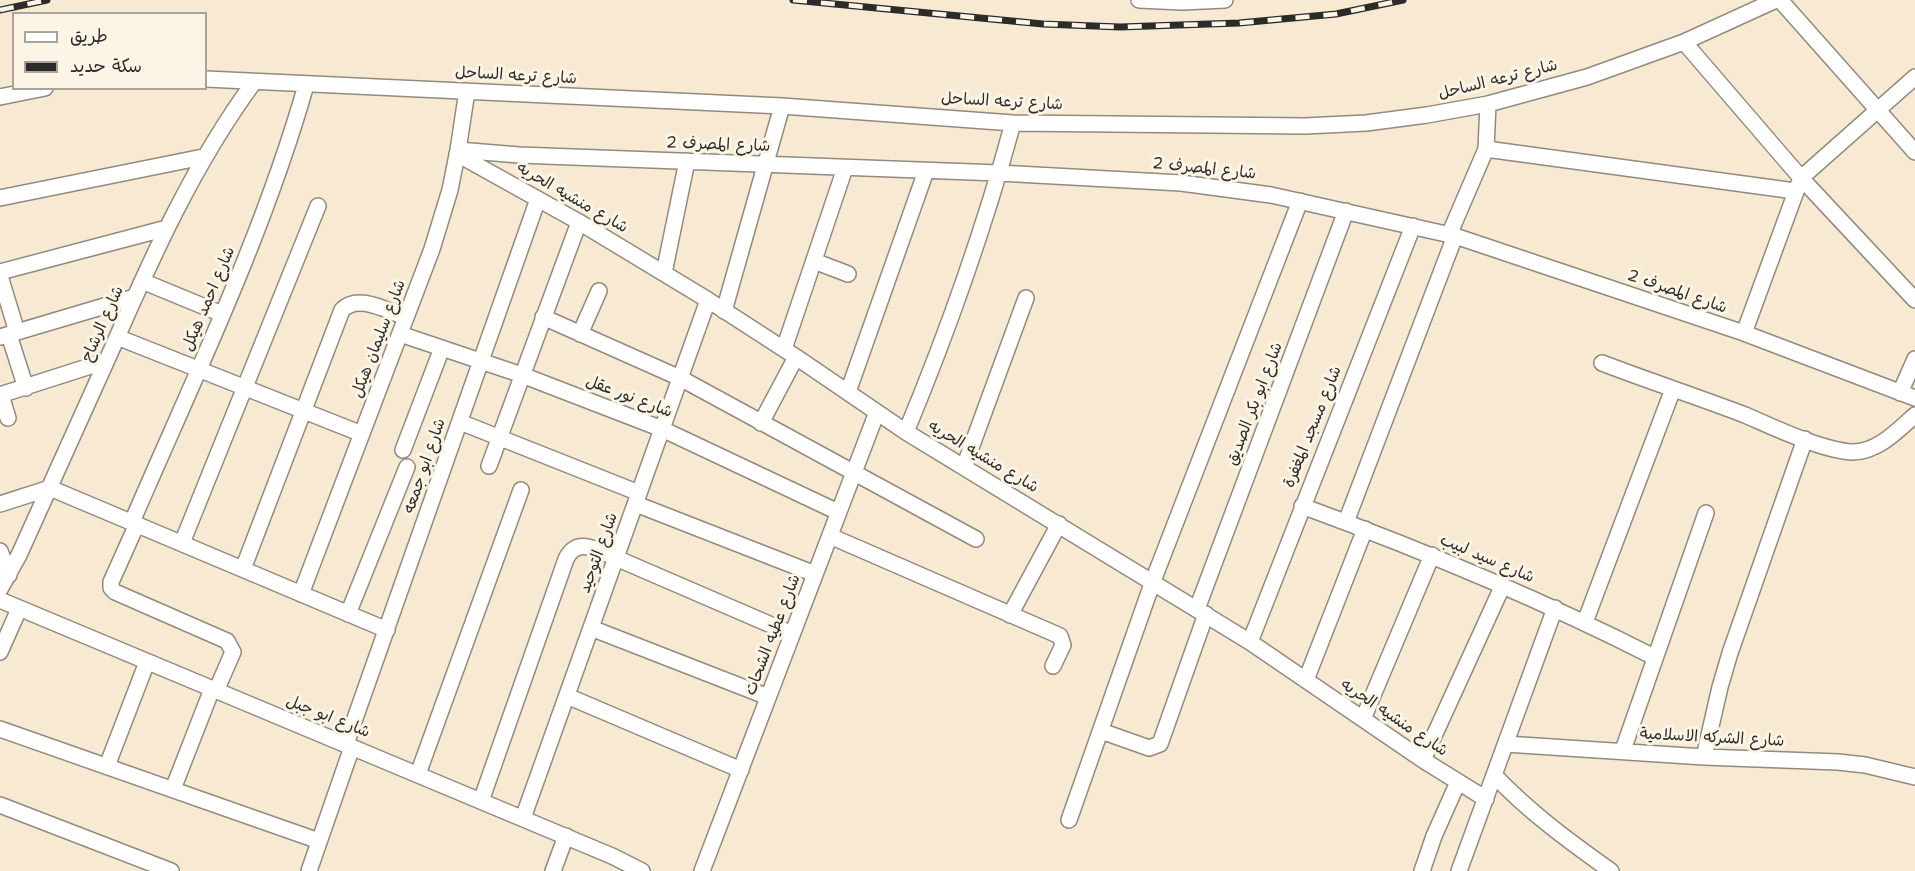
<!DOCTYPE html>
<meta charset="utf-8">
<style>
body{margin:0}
#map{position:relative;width:1915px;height:871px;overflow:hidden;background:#f8e9d2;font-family:"Shantell Sans","Playpen Sans Arabic",sans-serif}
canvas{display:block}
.legend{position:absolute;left:12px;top:12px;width:195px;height:78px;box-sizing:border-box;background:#fcf5e5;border:2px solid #a8a49b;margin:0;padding:8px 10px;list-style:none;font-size:18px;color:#2b2b2b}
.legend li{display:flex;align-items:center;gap:12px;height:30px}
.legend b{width:30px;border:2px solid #a8a49b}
</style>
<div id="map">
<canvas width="1915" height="871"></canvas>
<ul class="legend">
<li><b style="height:8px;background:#fff"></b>طريق</li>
<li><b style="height:8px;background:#2b2b2b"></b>سكة حديد</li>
</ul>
</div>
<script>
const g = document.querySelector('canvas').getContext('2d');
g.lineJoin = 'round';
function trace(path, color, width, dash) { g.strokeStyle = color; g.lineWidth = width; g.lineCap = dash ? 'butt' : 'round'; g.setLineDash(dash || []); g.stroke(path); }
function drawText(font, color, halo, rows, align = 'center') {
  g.font = font + ' "Shantell Sans","Playpen Sans Arabic",sans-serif'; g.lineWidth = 6; g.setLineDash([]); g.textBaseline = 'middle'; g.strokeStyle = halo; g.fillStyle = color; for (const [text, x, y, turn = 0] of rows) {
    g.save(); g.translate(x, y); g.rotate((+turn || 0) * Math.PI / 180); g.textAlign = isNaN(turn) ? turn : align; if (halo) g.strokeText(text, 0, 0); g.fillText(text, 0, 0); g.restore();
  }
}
const minor = new Path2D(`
 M1139 0 1182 2 1225 0
 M1780 0 1915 152
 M1684 42 1801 178 1915 300
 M206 79 782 106 1013 123 1305 126 1366 123 1427 115 1488 104 1587 77 1684 42 1776 0
 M0 97 45 88
 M1486 149 1795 191
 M458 150 519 155 999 173 1181 183 1271 195 1455 236 1744 333 1915 398
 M457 154 579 222 708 300 796 357 906 432 1250 642 1423 760 1486 799
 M0 198 203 157
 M1449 235 1486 149 1488 104
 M814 261 848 274
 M0 272 167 228
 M664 273 687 161
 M0 276 17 332
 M142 281 222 314
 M724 311 782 106
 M543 317 680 378 976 539
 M1744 333 1801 178 1915 77
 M400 334 522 375 662 429 838 512
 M580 334 599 291
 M9 335 26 388
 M0 337 135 297
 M117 337 362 434
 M784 349 845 168
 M1602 363C1649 381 1698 397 1745 415 1773 427 1823 451 1853 452 1878 452 1898 430 1915 415
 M848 392 926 171
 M1900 393 1915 359
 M0 395 106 361
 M1 395 8 418
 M460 422 639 493
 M761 423 796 357
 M906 432C948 331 984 229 1013 123
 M403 450 442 348
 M489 466 579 222
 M964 467 1026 298
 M0 504 50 488 387 630
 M636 504 815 574
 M1302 506C1422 550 1540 599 1654 657
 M132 522C194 378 263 236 306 85
 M1346 522 1455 236
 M137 524 111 582V588L115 592 227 641 233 652 216 691
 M830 536 1060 636 1063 645 1053 666
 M182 543 318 206
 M0 551 9 575
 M243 569 342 310C358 293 387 311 406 317
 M0 589 19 555C50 487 80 419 111 351 152 257 193 165 254 82
 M301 594 432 249 450 190 458 150 467 91
 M0 600 612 856 642 871
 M1197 609 1346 211
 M348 614 407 467
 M1010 615 1059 524
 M1585 622 1673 389
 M591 628 768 697
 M1250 642 1413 226
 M0 652 19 609
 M1306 680 1365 529
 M567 696 741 770
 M1363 719 1432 555
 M0 729 319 841
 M1101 731 1149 748 1160 744 1206 614
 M346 744 538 199
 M1506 744 1704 757 1838 762 1865 765 1915 777
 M1623 750 1706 513
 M1704 757 1720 687 1730 653 1805 439
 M1423 760 1503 585
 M107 766 147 662
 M418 774 521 490
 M1494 775C1529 812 1570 842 1611 871
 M173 789 212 689
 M481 801 566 559C577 536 597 550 616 558L792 634
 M0 805 171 871
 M523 818 708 300
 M1069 820 1153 581 1300 201
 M309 871 352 747
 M553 871 566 836
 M702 871 877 412
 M1422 871 1434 836 1458 782
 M1459 871 1555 608`);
const rail = new Path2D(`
 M793 0 1043 24 1120 27 1239 23 1336 14 1403 0
 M0 10 47 0`);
const streetNames = [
 ["شارع ترعه الساحل",516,76,3],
 ["شارع ترعه الساحل",1498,80,-14],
 ["شارع ترعه الساحل",1002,102,3],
 ["شارع المصرف 2",718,145,2],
 ["شارع المصرف 2",1204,169,6],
 ["شارع منشيه الحريه",572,198,30],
 ["شارع المصرف 2",1677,292,19],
 ["شارع احمد هيكل",209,299,-67],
 ["شارع الرشاح",103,324,-66],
 ["شارع سليمان هيكل",379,339,-69],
 ["شارع نور عقل",629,397,21],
 ["شارع ابو بكر الصديق",1255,404,-69],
 ["شارع مسجد المغفرة",1313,427,-68],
 ["شارع منشيه الحريه",983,457,31],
 ["شارع ابو جمعه",425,466,-71],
 ["شارع التوحيد",599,553,-70],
 ["شارع سيد لبيب",1487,559,23],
 ["شارع عطيه الشحات",773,635,-69],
 ["شارع ابو جبل",328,717,22],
 ["شارع منشيه الحريه",1394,718,34],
 ["شارع الشركه الاسلامية",1712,738,3]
];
trace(minor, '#928a7e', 18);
trace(minor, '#fff', 15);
trace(rail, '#2b2b2b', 7);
trace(rail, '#fcf5e5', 4.5, [14]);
drawText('16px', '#2b2b2b', '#fcf5e5', streetNames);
</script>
